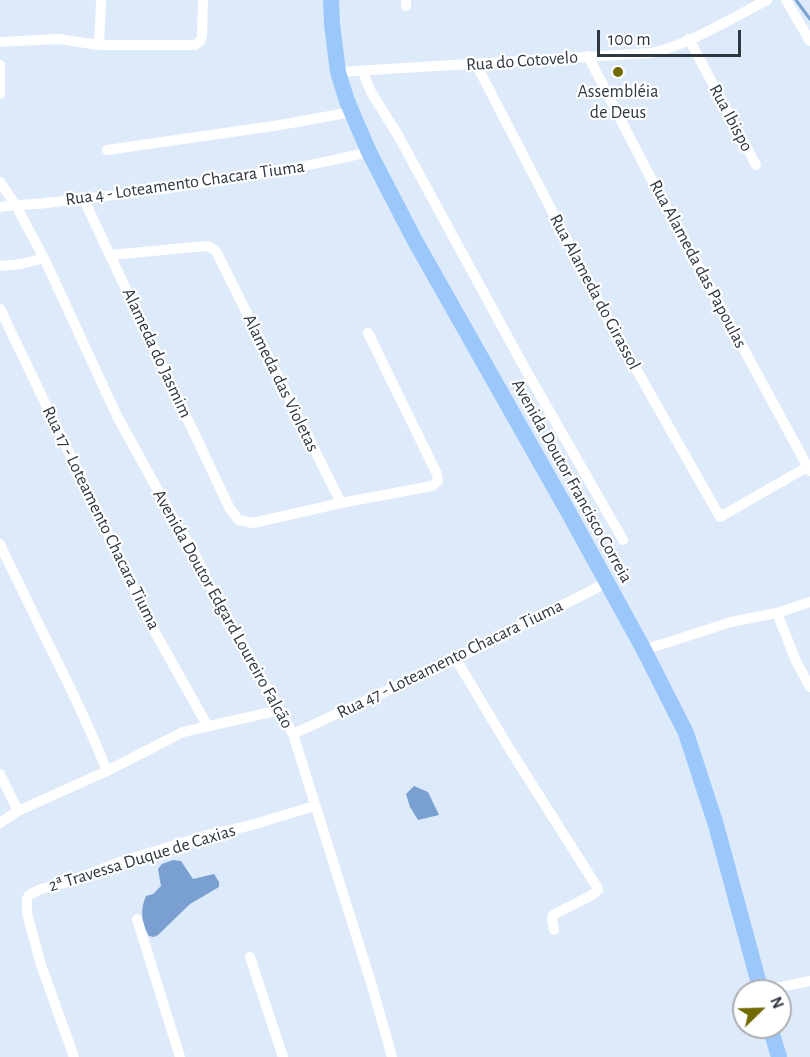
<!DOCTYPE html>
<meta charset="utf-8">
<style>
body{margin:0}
#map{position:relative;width:810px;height:1057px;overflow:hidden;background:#ddeafa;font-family:"Alegreya Sans",sans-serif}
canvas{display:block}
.north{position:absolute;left:732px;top:979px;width:60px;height:60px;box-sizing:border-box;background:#fff;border:2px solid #acafb3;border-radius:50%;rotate:67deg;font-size:16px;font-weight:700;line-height:24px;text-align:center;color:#2f3741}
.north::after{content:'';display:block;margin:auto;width:21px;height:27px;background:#716901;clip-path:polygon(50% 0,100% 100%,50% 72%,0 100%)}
.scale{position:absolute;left:597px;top:30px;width:144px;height:27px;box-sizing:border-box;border:3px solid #2f3741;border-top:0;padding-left:8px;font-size:18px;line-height:21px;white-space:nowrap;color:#2f3741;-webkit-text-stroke:4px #fff;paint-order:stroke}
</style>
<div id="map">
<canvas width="810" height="1057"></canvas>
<div class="north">N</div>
<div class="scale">100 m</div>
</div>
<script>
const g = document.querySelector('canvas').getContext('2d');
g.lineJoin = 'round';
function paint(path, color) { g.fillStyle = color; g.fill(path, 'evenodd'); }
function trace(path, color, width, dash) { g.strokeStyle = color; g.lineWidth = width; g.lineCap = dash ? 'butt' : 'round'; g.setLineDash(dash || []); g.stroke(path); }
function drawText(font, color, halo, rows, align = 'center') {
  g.font = font + ' "Alegreya Sans",sans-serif'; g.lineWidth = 4.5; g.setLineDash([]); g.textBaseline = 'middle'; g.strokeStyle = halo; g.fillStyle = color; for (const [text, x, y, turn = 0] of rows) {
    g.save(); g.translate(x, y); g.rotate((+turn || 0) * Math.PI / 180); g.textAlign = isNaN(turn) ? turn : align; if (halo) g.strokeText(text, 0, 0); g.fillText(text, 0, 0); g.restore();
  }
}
const water = new Path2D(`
 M414 786 428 792 439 815 418 820 410 807 406 794Z
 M173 860 181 861 193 879 214 874 219 882V887L190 904 158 935 154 937 149 936C141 924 140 909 146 896L153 894 161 886 158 869 162 864Z`);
const stream = new Path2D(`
 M796 0 810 19`);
const minor = new Path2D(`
 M786 0 810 41
 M406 6V0
 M689 39 756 165
 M0 42 59 39 99 45H195L200 41 202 36 203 0
 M99 45 101 0
 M588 56 646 169 810 471
 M476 64 610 323 720 517 807 467
 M0 65V94
 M362 70 371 92 399 137 523 365 623 540
 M338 72 651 53C686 46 734 17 767 0
 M107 150 280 125 352 112
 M0 182 15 204 44 258 117 416 173 518 193 550 210 586 293 734 372 986 392 1057
 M83 198 230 509 239 520 253 523 341 503 432 486 438 481 437 474 368 333
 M0 207C15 204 31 205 46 203 154 191 263 177 369 152
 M111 255 195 247 208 246 216 251 341 503
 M0 266 21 264 44 258
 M0 309 156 634 207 725
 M0 544C35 620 76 693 107 771
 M777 613 796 661 810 687
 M644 650 731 622 777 613 810 602
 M456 659 509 748 597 887 598 890 592 895 553 915 552 918 554 930
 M293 734 456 659 606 583
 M0 774 18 811
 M0 823 18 811 107 771 183 732 280 710
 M137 919 180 1057
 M250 957 283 1057
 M762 991 810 981
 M74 1057 40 962 27 913V899L29 895 41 889 72 881 120 862 208 835 252 825 314 806`);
const primary = new Path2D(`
 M331 0 332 24 338 72 347 101 369 152 414 239 570 515 644 650 686 733 716 825 761 991
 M770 1027 779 1057`);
const markers = [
 [618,72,6,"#716901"]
];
const streetNames = [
 ["Rua do Cotovelo",522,61,-4],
 ["Rua Ibispo",731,118,62],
 ["Rua 4 - Loteamento Chacara Tiuma",185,183,-8],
 ["Rua Alameda das Papoulas",698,264,62],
 ["Rua Alameda do Girassol",595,292,62],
 ["Alameda do Jasmim",157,353,65],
 ["Alameda das Violetas",281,383,64],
 ["Avenida Doutor Francisco Correia",572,481,61],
 ["Rua 17 - Loteamento Chacara Tiuma",101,518,64],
 ["Avenida Doutor Edgard Loureiro Falcão",223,609,61],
 ["Rua 47 - Loteamento Chacara Tiuma",450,659,-26],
 ["2ª Travessa Duque de Caxias",142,858,-17]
];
const poiNames = [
 ["Assembléia",618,92],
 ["de Deus",618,113]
];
paint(water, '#79a0d1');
trace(stream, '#79a0d1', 3);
trace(minor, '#fff', 10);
trace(primary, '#9cc7fb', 16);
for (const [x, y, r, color] of markers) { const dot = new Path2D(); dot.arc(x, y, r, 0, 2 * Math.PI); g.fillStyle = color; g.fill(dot); trace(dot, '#fff', 2); }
drawText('18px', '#2f3741', '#fff', streetNames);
drawText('18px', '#2f3741', '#fff', poiNames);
</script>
